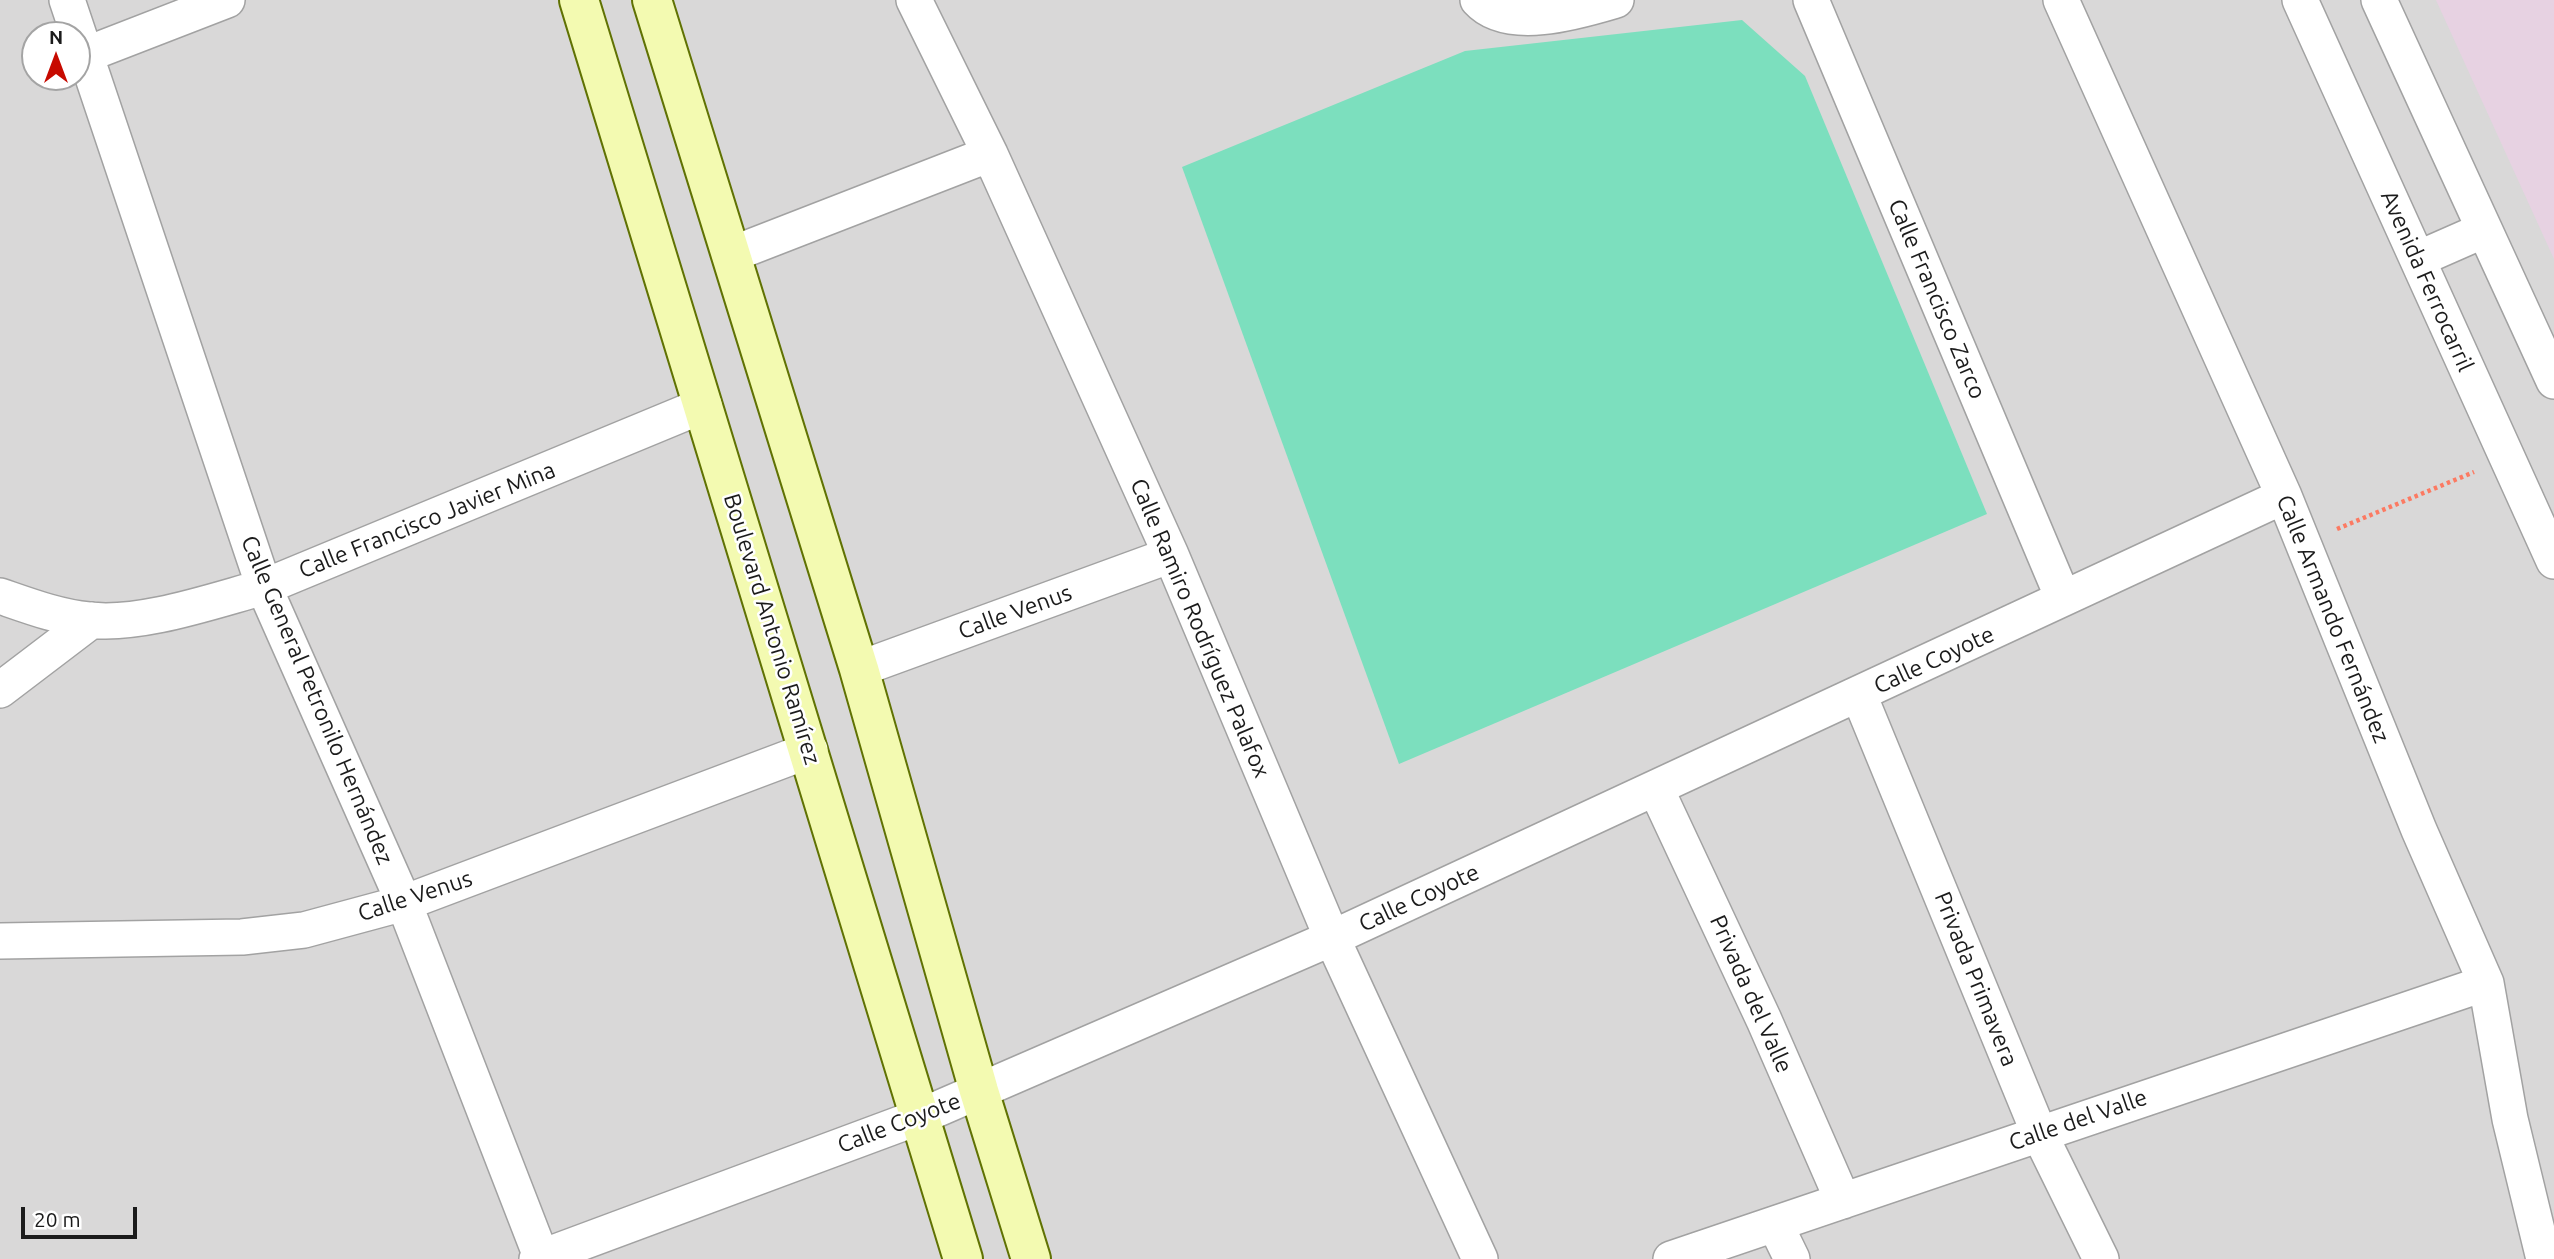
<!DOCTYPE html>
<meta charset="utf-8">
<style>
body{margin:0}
#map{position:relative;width:2554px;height:1259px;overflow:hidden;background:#edeae0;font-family:Ubuntu,sans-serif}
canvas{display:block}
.north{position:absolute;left:21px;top:21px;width:70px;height:70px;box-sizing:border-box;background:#fff;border:2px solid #a4a4a4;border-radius:50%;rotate:0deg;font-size:19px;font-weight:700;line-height:28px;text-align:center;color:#1b1b1b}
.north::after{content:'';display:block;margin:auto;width:24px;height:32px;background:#c70a00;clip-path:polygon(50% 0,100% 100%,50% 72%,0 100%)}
.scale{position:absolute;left:21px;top:1207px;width:116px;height:32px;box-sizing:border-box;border:4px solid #1b1b1b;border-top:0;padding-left:9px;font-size:21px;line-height:24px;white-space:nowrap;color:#1b1b1b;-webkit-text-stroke:5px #fff;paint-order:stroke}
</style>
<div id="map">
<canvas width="2554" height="1259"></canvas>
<div class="north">N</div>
<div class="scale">20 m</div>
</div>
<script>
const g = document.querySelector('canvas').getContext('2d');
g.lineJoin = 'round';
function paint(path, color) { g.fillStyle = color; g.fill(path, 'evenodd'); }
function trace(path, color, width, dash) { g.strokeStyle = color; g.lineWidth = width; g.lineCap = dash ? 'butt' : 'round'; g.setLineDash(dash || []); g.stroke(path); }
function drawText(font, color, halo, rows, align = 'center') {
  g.font = font + ' Ubuntu,sans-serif'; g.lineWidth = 5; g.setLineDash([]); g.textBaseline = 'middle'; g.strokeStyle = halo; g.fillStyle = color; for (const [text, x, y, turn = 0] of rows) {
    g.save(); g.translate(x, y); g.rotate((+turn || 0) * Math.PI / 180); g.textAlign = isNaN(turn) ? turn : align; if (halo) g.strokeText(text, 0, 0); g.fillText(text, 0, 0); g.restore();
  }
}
const residential = new Path2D(`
 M0 0H2554V1259H0ZM35 35H77V77H35Z`);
const industrial = new Path2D(`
 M2436 0H2554V259Z`);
const pitch = new Path2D(`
 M1742 20 1805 76 1987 514 1399 764 1182 167 1465 51Z`);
const path = new Path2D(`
 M2337 529 2474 472`);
const minor = new Path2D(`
 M67 0 264 587 404 903 542 1259
 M914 0 990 154 1171 555 1332 938 1480 1259
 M1478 0C1508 33 1579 11 1616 0
 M1811 0 2063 598
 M2061 0 2284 496 2419 830 2486 983 2510 1119 2544 1259
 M2300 0 2554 561
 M2379 0 2554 381
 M85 55 227 0
 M730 255 990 154
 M2418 259 2484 230
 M0 596C29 606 58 617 89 620 142 626 212 601 264 587L704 405
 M859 669 1171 555
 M0 690 92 620
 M1859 695 2039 1133 2101 1259
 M1656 789 1764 1020 1843 1201
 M0 941 242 937 304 930 404 903 810 750
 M1775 1224 1792 1259
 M537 1259 919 1117 1332 938 2284 496
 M1671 1259 2486 983`);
const secondary = new Path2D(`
 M579 0 963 1259
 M652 0 859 669 979 1091 1031 1259`);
const streetNames = [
 ["Avenida Ferrocarril",2427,281,66],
 ["Calle Francisco Zarco",1937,299,67],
 ["Calle Francisco Javier Mina",427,520,-22],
 ["Calle Venus",1015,612,-20],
 ["Calle Armando Fernández",2333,619,68],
 ["Calle Ramiro Rodríguez Palafox",1200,628,67],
 ["Boulevard Antonio Ramírez",772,629,73],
 ["Calle Coyote",1934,660,-25],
 ["Calle General Petronilo Hernández",317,700,67],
 ["Calle Venus",415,896,-18],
 ["Calle Coyote",1419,898,-25],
 ["Privada Primavera",1976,979,68],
 ["Privada del Valle",1751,994,66],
 ["Calle del Valle",2078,1120,-19],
 ["Calle Coyote",899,1123,-21]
];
paint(residential, '#d9d8d8');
paint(industrial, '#e7d2e2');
paint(pitch, '#7cdfbe');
trace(minor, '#a2a2a2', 38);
trace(secondary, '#607203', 42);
trace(path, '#fc7a62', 4.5, [3.5, 3.5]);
trace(minor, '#fff', 35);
trace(secondary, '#f3fab1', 38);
drawText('23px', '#1b1b1b', '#fff', streetNames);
</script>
